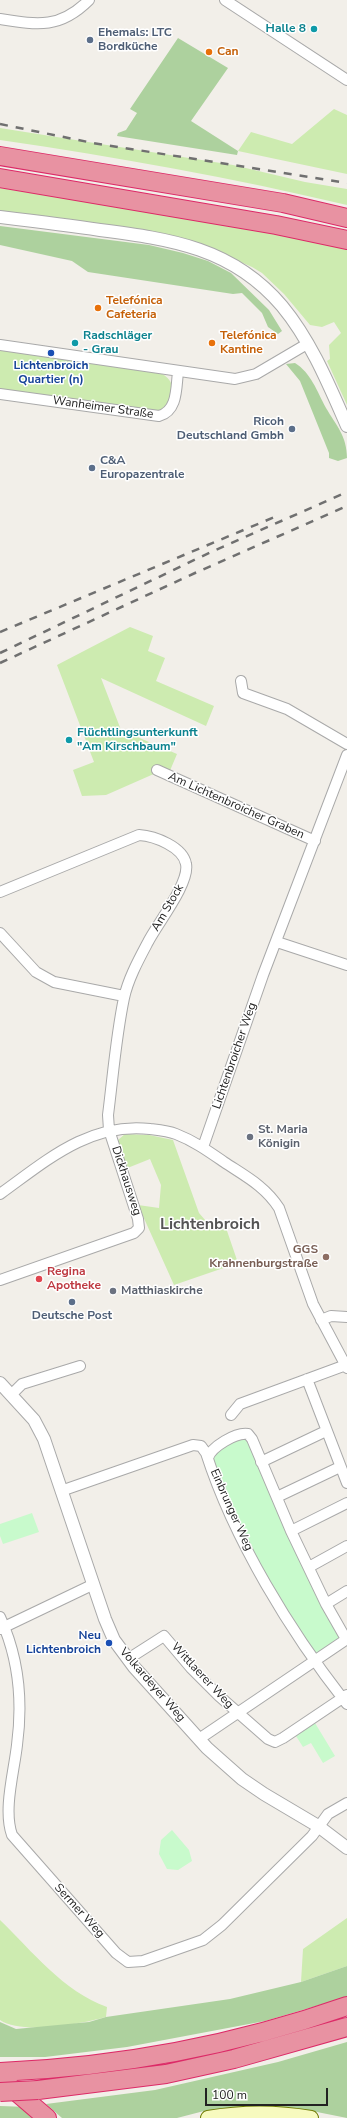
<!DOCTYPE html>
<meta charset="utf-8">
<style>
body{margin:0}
#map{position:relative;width:347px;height:2118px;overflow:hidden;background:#f2efe9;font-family:"Nunito Sans",sans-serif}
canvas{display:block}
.scale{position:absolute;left:205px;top:2088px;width:123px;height:18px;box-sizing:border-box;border:2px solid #222;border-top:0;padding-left:5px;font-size:12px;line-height:14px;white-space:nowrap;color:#222;-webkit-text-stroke:3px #fff;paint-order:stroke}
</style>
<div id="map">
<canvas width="347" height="2118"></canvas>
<div class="scale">100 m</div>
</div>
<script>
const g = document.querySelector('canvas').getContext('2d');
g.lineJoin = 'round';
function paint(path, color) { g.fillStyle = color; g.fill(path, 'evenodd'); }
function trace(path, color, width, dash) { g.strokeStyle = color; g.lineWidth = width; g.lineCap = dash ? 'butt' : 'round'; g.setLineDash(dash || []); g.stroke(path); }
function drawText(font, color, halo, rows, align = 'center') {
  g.font = font + ' "Nunito Sans",sans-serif'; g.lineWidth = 3; g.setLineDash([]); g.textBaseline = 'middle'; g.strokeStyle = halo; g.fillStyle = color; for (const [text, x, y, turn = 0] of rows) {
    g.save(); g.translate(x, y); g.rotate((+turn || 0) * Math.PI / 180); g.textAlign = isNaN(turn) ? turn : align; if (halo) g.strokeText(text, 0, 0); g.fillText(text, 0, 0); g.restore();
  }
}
const grass = new Path2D(`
 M334 109 347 115V174L238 151 251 132 292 144Z
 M0 128 233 165 305 182 347 189V205C233 178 117 157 0 140Z
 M0 188 215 222 347 249V405L327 361 330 359 329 345 341 333 334 322 322 327 310 325 284 294 262 273 252 267 220 253 0 213Z
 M0 348 159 372C178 382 173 393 165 408L153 413 0 391Z
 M130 627 153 636 148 651 165 658 156 681 214 706 206 726 101 678 121 730 177 754 169 773H156L106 795 82 796 73 770 94 762 57 665Z
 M125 1134 149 1135 173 1140 199 1213 212 1228 225 1225 238 1263 174 1285 138 1205 159 1208 161 1185 150 1159 125 1169 118 1140Z
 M347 1918V1966L301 1982 303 1949Z
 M0 1920C33 1952 63 1991 107 2007L106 2017C81 2024 22 2035 0 2020Z`);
const forest = new Path2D(`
 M178 38 228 68 191 121 238 151 237 155 117 136 118 133 126 130 137 113 130 109Z
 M0 226 149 245 183 253 208 261 231 273 269 310 282 331 278 334 268 327 262 313 242 293 233 294 88 272 72 261 0 245Z
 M295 363C311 373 317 391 326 408 336 425 347 436 347 458L338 461 329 458V453L300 381 286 364Z
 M347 1966V1997L265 2021 127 2047 45 2057H0V2022L16 2029 89 2022 106 2017 230 1999 301 1982Z
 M347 2042V2118L307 2110 253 2107 204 2111 177 2118H62L46 2104 155 2090 278 2062Z
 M0 2106 29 2107 41 2118H0Z`);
const park = new Path2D(`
 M245 1434 341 1635 340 1641 318 1656 312 1654 239 1530 210 1453Z
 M32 1513 39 1532 3 1544 0 1536V1524Z
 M315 1723 335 1756 323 1763 311 1743 303 1747 296 1736Z
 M172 1830 189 1850 192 1861 178 1870 167 1869 159 1854 161 1840Z`);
const minor = new Path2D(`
 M225 0 347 80
 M0 19C38 25 60 29 89 0
 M0 345 235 379 256 374 307 344
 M0 394 159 416C178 411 176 387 178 372
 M241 681 243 693 287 709 347 744
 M157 770 315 841
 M0 892 139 835C155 836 183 847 186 864 190 883 157 924 148 942 139 959 128 979 124 998 116 1036 113 1076 108 1115L109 1130 138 1219 139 1228 134 1233 0 1280
 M0 933 36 972 54 982 124 996
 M277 942 347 965
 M203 1147 263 975 347 755
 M0 1194C46 1161 89 1122 150 1129 158 1130 168 1131 176 1134 194 1141 208 1151 224 1162 245 1176 265 1186 279 1208L313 1304 347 1368
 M321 1320 331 1316 347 1317
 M307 1379 347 1483
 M12 1394 22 1384 80 1366
 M231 1415 240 1404 346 1365
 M208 1458C211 1447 236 1432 248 1434L252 1439 291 1531 326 1604 346 1639
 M261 1462 326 1431
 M61 1491 193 1445 201 1446 206 1453C234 1540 291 1633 347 1704
 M277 1497 340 1467
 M291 1531 347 1503
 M309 1567 347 1546
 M326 1604 347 1591
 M0 1617C19 1658 23 1700 17 1745 14 1772 3 1810 12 1835L116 1953 128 1962 143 1961 203 1940 222 1925 312 1836 328 1814 347 1803
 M0 1629 92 1585
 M128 1659 164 1636 191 1668 219 1696 268 1739 275 1742 283 1738 347 1695
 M199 1739 347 1639`);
const tertiary = new Path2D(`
 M0 217C33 221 66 225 100 230 171 239 233 248 282 306 311 341 329 385 347 426
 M0 1383 34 1420 44 1439 105 1619 114 1640 134 1667 207 1748 242 1779 264 1794 318 1826 347 1848`);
const secondary = new Path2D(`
 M208 2118C242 2112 277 2112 311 2118`);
const motorway = new Path2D(`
 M0 156 283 203 347 218
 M0 178 276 225 347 240
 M0 2072C118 2067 236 2045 347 2006
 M6 2083 47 2118
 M38 2090 166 2074 234 2059 347 2027`);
const rail = new Path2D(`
 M0 124 93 143 347 183
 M0 632 277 516
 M0 653 211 552 347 492
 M0 663 195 573 347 506`);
const motorwayBridge = new Path2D(`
 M0 2092 38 2090`);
const markers = [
 [314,29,4,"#0f9aa8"],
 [90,40,4,"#5c6f8a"],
 [209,52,4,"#e8710a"],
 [98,308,4,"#e8710a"],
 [75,343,4,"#0f9aa8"],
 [212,343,4,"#e8710a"],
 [51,353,4,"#1a4fb4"],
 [292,429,4,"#5c6f8a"],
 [92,468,4,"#5c6f8a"],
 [69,740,4,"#0f9aa8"],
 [250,1137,4,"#6b7280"],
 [326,1257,4,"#8d6e63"],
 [39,1279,4,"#e0444e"],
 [113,1291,4,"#6b7280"],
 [72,1302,4,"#5c6f8a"],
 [109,1643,4,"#1a4fb4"]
];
const cultureNames = [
 ["Halle 8",306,29,"right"],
 ["Radschläger",83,336],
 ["- Grau",83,350],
 ["Flüchtlingsunterkunft",77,733],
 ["\"Am Kirschbaum\"",77,747]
];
const serviceNames = [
 ["Ehemals: LTC",98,33],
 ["Bordküche",98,47],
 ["Ricoh",284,422,"right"],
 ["Deutschland Gmbh",284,436,"right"],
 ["C&A",100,461],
 ["Europazentrale",100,475],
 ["Deutsche Post",72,1316,"center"]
];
const foodNames = [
 ["Can",217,52],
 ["Telefónica",106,301],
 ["Cafeteria",106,315],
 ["Telefónica",220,336],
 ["Kantine",220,350]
];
const transitNames = [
 ["Lichtenbroich",51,366],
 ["Quartier (n)",51,380],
 ["Neu",101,1636,"right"],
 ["Lichtenbroich",101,1650,"right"]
];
const streetNames = [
 ["Wanheimer Straße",103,408,8],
 ["Am Lichtenbroicher Graben",236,806,24],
 ["Am Stock",168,908,-60],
 ["Lichtenbroicher Weg",235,1056,-71],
 ["Dickhausweg",126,1181,72],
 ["Einbrunger Weg",231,1510,66],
 ["Wittlaerer Weg",202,1676,47],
 ["Volkardeyer Weg",152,1685,49],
 ["Sermer Weg",79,1911,48]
];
const worshipNames = [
 ["St. Maria",258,1130],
 ["Königin",258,1144],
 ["Matthiaskirche",121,1291]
];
const educationNames = [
 ["GGS",318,1250],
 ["Krahnenburgstraße",318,1264]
];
const healthNames = [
 ["Regina",47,1272],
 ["Apotheke",47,1286]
];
const districtNames = [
 ["Lichtenbroich",210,1225]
];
paint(grass, '#cdebb0');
paint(forest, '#add19e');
paint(park, '#c8facc');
trace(minor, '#a9a9a9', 12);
trace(tertiary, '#a9a9a9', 14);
trace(secondary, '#707d05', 16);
trace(motorway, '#dc2a67', 20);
trace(minor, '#fff', 10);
trace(tertiary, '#fff', 12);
trace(secondary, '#f7fabf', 14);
trace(motorway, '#e892a2', 18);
trace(rail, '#707070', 2.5, [8, 8]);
trace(motorwayBridge, '#dc2a67', 20, []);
trace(motorwayBridge, '#e892a2', 18);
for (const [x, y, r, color] of markers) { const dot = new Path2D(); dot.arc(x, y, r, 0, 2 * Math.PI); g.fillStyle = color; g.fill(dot); trace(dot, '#fff', 1.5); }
drawText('bold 12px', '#0d838f', '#fff', cultureNames, 'left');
drawText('bold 12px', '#4e5e75', '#fff', serviceNames, 'left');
drawText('bold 12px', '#c56008', '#fff', foodNames, 'left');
drawText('bold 12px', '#164399', '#fff', transitNames);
drawText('12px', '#222', '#fff', streetNames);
drawText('bold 12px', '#5b616d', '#fff', worshipNames, 'left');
drawText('bold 12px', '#785e54', '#fff', educationNames, 'right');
drawText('bold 12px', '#be3a42', '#fff', healthNames, 'left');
drawText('bold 16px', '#555', '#fff', districtNames);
</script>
